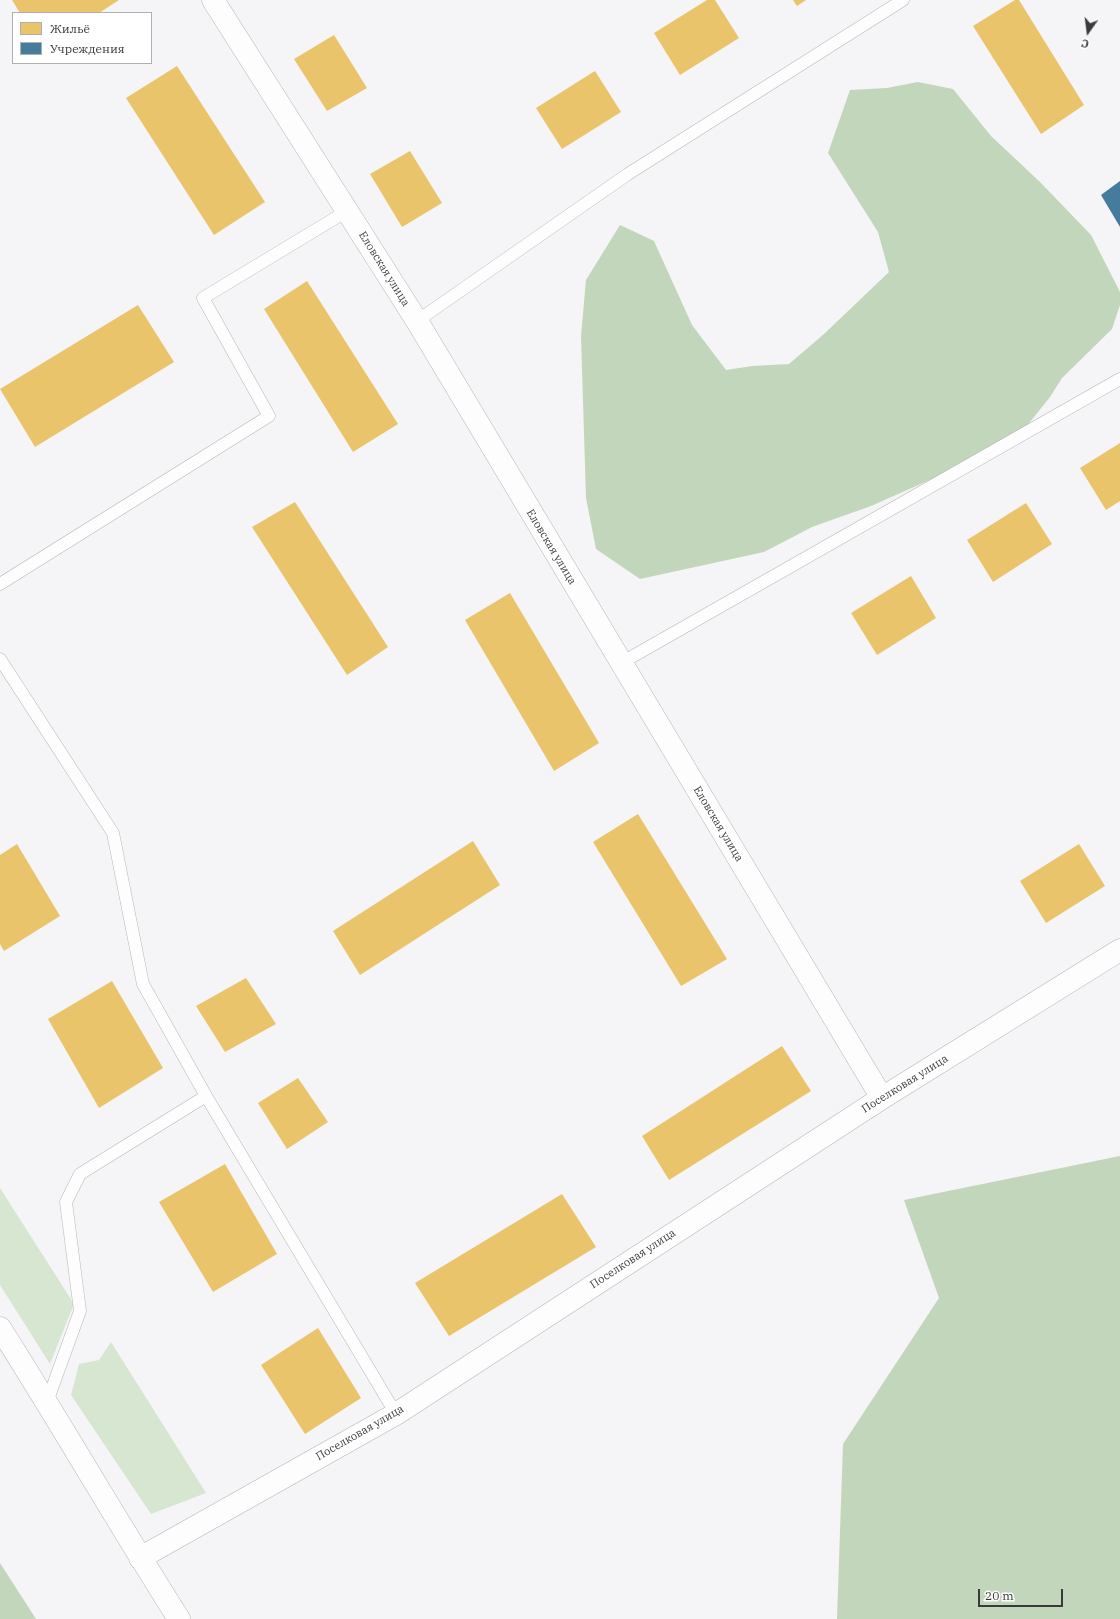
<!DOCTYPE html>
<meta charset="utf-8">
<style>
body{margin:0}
#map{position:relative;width:1120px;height:1619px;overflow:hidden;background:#f5f4f6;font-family:"IBM Plex Serif",serif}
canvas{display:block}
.legend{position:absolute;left:12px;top:12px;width:140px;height:52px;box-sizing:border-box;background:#fff;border:1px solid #b0b0b1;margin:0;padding:5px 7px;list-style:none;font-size:12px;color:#3a3a3c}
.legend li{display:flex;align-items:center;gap:8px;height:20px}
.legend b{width:20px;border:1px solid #b0b0b1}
.north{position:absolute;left:1068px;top:12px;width:40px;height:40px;-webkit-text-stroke:3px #fff;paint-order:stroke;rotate:194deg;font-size:11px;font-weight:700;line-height:16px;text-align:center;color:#3a3a3c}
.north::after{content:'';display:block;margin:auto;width:14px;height:18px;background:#3a3a3c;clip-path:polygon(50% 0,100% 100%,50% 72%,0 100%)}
.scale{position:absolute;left:978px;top:1589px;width:85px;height:18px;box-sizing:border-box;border:2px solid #3a3a3c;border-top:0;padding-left:5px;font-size:12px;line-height:14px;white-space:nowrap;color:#3a3a3c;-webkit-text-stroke:3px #fff;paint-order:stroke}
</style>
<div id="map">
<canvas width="1120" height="1619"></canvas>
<ul class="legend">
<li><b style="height:11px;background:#e9c46a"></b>Жильё</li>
<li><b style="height:11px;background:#457b9d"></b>Учреждения</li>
</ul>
<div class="north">С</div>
<div class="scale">20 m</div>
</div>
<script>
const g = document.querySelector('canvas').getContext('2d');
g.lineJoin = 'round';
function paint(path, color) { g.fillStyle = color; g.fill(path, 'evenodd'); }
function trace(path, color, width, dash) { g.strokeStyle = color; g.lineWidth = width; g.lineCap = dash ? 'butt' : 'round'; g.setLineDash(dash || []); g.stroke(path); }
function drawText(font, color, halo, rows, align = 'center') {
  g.font = font + ' "IBM Plex Serif",serif'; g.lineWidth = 4; g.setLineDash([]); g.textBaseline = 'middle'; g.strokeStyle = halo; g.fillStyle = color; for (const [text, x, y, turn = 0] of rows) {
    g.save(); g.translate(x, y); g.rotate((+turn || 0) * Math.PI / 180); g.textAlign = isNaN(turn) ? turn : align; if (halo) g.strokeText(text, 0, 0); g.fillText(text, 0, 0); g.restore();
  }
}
const green = new Path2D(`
 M0 1188 74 1304 50 1364 0 1285Z
 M111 1342 206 1493 151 1514 71 1395 79 1364 99 1360Z`);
const forest = new Path2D(`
 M918 82 953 89 991 136 1040 182 1091 235 1120 292V305L1112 329 1062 378 1050 397 1010 447 950 471 871 506 812 527 764 552 640 579 596 549 586 498 581 336 586 280 620 225 654 241 692 325 726 370 752 366 789 364 824 334 889 272 878 232 828 153 850 90 887 88Z
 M1120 1156V1619H837L843 1444 939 1298 904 1200Z
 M0 1563 36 1619H0Z`);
const homes = new Path2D(`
 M12 0H119L99 13H20Z
 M707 0H715L739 38 680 75 654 33Z
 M793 0H806L797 6Z
 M1015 0H1019L1084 105 1041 134 973 26Z
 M334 35 367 88 327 111 294 59Z
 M177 66 265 202 214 235 126 98Z
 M595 71 621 112 562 149 536 108Z
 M410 151 442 203 402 227 370 174Z
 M307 281 398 424 353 452 264 309Z
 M138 305 174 362 35 447 0 389Z
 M1120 443V501L1106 510 1080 468Z
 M295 502 388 647 347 675 252 527Z
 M1026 503 1052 544 993 582 967 540Z
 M911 576 936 618 877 655 851 613Z
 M510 593 599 743 554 771 465 620Z
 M638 814 727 959 681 986 593 842Z
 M473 841 500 885 360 975 333 931Z
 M17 844 60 916 4 951 0 944V855Z
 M1079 844 1105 886 1046 923 1020 881Z
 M246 978 276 1024 225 1052 196 1006Z
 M112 981 163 1068 99 1108 48 1019Z
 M782 1046 811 1091 669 1180 642 1136Z
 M298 1078 328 1122 287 1149 258 1103Z
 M225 1164 277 1254 213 1292 159 1202Z
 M562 1194 596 1247 449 1336 415 1283Z
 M318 1328 361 1398 305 1434 261 1365Z`);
const public = new Path2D(`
 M1120 181V227L1101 195Z`);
const service = new Path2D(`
 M417 321 628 174 903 0
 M0 584 269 416 203 298 347 211
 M0 659 113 833 143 984 206 1096 396 1414
 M621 663 1120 379
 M47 1402 80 1311 66 1202 80 1174 206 1096`);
const minor = new Path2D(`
 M213 0 417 321 882 1098
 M0 1328C61 1424 118 1523 179 1619
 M140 1558 396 1414 882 1098 1120 950`);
const streetNames = [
 ["Еловская улица",384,269,58],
 ["Еловская улица",551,547,59],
 ["Еловская улица",718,824,59],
 ["Поселковая улица",905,1084,-32],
 ["Поселковая улица",633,1259,-33],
 ["Поселковая улица",360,1433,-30]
];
paint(green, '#d7e6d1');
paint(forest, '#c2d6bb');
paint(homes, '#e9c46a');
paint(public, '#457b9d');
trace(service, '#b6b5b7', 13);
trace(minor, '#b6b5b7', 23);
trace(service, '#fefdfe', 12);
trace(minor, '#fefdfe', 22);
drawText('11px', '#3a3a3c', '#fff', streetNames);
</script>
